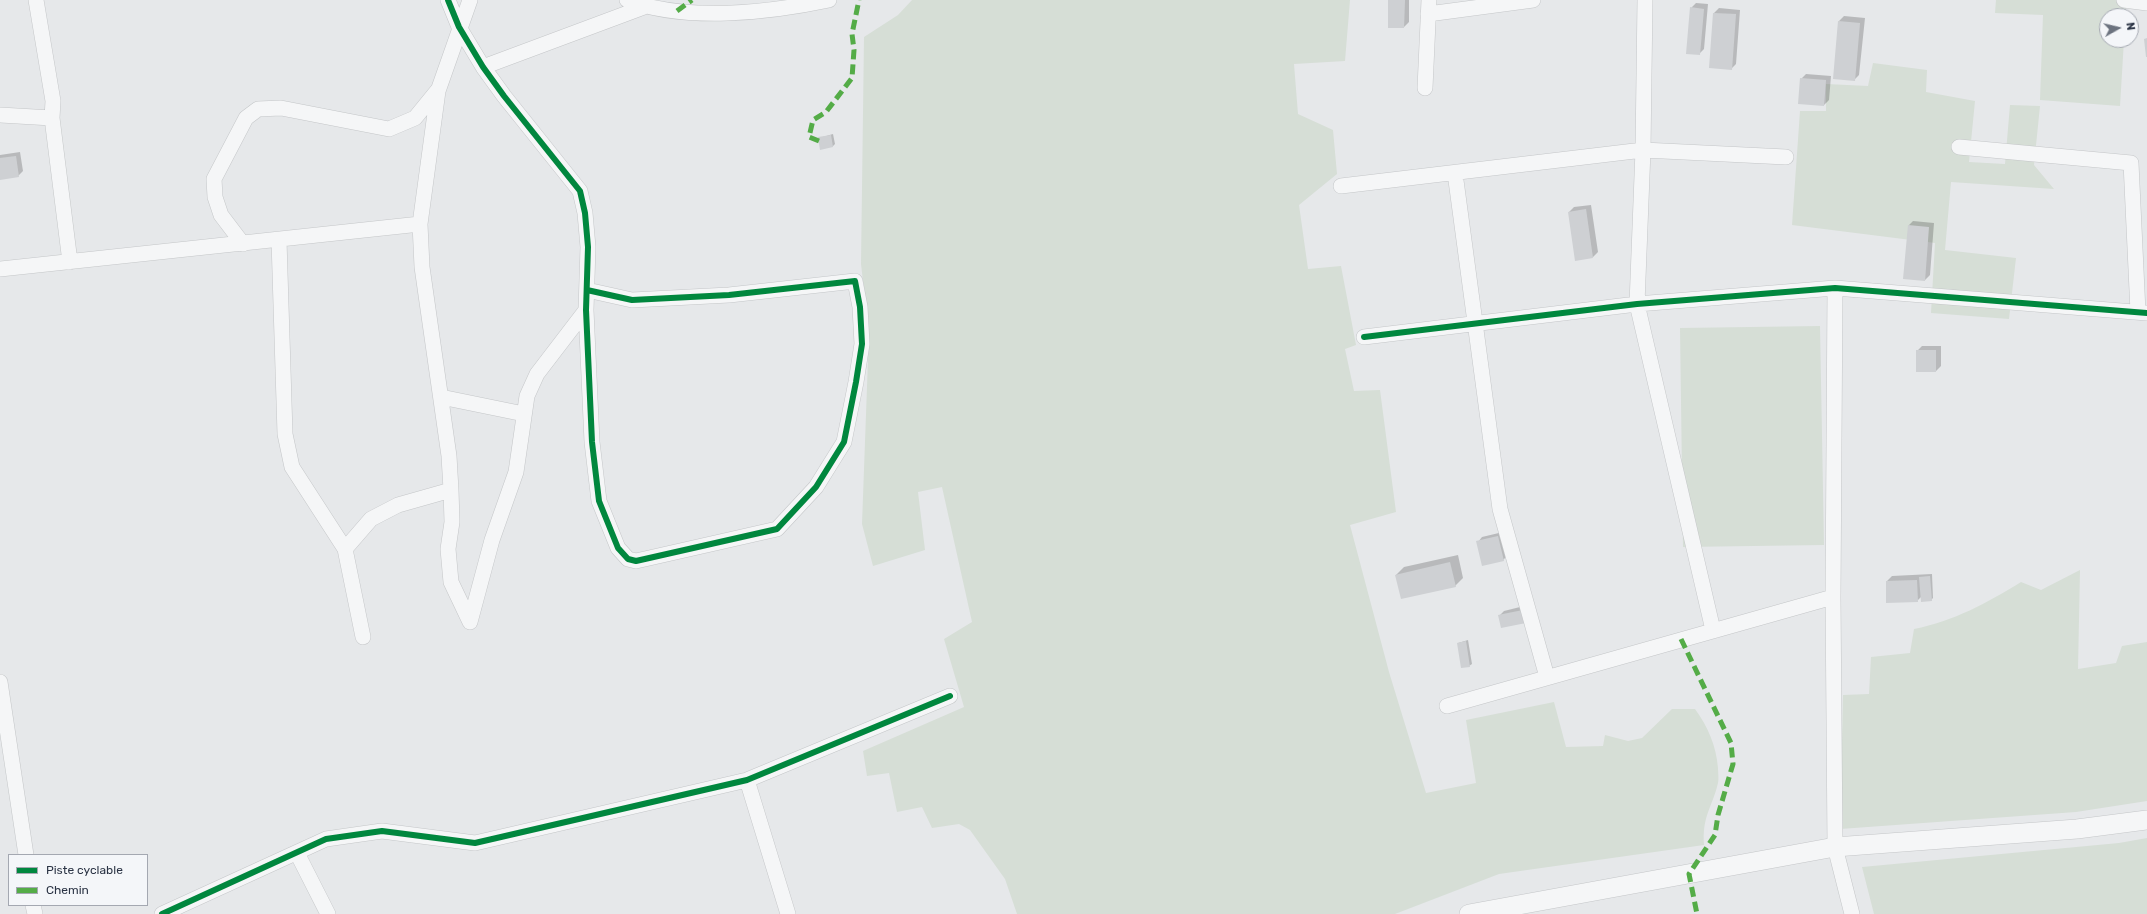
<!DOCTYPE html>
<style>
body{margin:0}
#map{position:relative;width:2147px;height:914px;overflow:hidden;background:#e6e8ea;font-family:Rubik,sans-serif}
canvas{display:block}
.legend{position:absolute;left:8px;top:854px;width:140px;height:52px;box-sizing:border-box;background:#f4f6f9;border:1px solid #a4a8b1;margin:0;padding:5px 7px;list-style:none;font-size:12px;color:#2b3445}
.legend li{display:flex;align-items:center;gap:8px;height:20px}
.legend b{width:20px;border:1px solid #a4a8b1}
.north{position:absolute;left:2099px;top:8px;width:40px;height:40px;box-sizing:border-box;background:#f4f6f9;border:1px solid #a4a8b1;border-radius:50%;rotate:82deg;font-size:11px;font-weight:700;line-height:16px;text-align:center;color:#2b3445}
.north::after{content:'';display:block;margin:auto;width:14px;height:18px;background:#6c737f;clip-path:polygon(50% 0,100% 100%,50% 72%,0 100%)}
</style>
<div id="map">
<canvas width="2147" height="914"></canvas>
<ul class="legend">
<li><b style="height:5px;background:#00873e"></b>Piste cyclable</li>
<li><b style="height:5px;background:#54ac47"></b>Chemin</li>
</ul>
<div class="north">N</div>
</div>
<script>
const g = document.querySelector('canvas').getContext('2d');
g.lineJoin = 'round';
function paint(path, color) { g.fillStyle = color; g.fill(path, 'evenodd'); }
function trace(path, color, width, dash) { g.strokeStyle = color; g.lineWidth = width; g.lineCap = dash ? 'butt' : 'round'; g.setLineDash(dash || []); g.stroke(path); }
const green = new Path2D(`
 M912 0H1350L1345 61 1294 64 1298 114 1333 130 1337 174 1299 205 1308 269 1341 266 1356 345 1345 349 1354 391 1380 390 1396 512 1350 525 1389 672 1426 793 1476 783 1466 720 1554 702 1566 747 1603 746 1605 735 1628 741 1642 738 1672 709H1695C1708 727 1716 745 1718 768 1718 772 1719 779 1718 783 1712 808 1702 816 1704 845L1499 874 1395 914H1017L1005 879 970 830 959 824 932 828 922 807 897 812 889 773 867 776 863 751 964 707 944 639 972 622 942 487 918 492 925 550 873 566 862 524 869 332 861 264 864 37 898 15Z
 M1996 0H2127L2125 16H2107V40H2124L2120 106 2040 100 2043 15 1995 13Z
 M1873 63 1927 70 1926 92 1975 101 1969 162 2005 164 2010 105 2040 106 2034 165 2054 189 1951 182 1945 250 2016 258 2009 319 1931 313 1935 243 1792 225 1800 111H1826V84L1868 86Z
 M1820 326 1824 545 1683 547 1680 328Z
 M2080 570 2078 669 2116 663 2122 646 2147 642V801L2076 812 1840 829 1843 695 1869 694 1871 657 1910 653 1914 629C1954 621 1987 603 2021 582L2041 590Z
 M2147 838V914H1874L1862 867 2119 843Z`);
const shadow = new Path2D(`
 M1389 0H1409V22L1404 27Z
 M1696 3 1708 4 1704 49 1699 54 1691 8Z
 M1719 8 1740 10 1736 64 1731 69 1710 67 1714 13Z
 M1844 16 1865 18 1859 75 1854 80 1839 21Z
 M1806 74 1831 76 1829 100 1824 105 1801 79Z
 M833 134 835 144 832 147 819 138Z
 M20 152 23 171 18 176 0 179V155Z
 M1591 205 1598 252 1593 257 1576 259 1569 212 1574 207Z
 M1913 221 1934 223 1930 275 1925 280 1908 226Z
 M1922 346H1941V366L1936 371H1917V351Z
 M1503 532 1508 555 1503 560 1478 542 1482 537Z
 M1458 555 1463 578 1455 586 1396 575 1404 567Z
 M1932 574 1933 598 1931 600 1921 597 1917 601 1887 581 1892 576Z
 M1528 605 1531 617 1499 616 1504 611Z
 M1468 640 1472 664 1469 666 1458 643Z`);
const building = new Path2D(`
 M1388 0H1405L1404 28H1388Z
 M1690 7 1704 9 1700 55 1686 54Z
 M1713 13 1736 14 1732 70 1709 68Z
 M1838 21 1860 23 1855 81 1833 79Z
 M2147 38V57H2146L2144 39Z
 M1800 78 1826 80 1824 106 1798 104Z
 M831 135 833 147 820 150 818 137Z
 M16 156 19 177 0 180V158Z
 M1586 209 1593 258 1575 261 1568 212Z
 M1908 225 1929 227 1925 281 1903 279Z
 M1916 350H1936V372H1916Z
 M1498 536 1504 561 1482 566 1476 541Z
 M1450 562 1456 587 1401 599 1395 575Z
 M1930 576 1932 601 1921 602 1919 577Z
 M1917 580 1918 602 1886 603V581Z
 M1523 610 1526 623 1501 628 1498 615Z
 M1466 641 1470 667 1461 668 1457 643Z`);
const minor = new Path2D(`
 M36 0 53 101 52 118 70 262
 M448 0 459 27 483 67 504 96 580 191 585 213 588 247 586 310 592 442 599 501 618 548 628 559 636 561 777 529 816 487 844 442 856 382 862 344 860 307 855 281 729 295 632 300 587 290
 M627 0C686 22 768 13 829 0
 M1645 0 1643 150 1637 304 1713 630
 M2124 0 2147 3
 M1428 14 1533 0
 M483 67 644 7
 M1425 88 1429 0
 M0 115 52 118
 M1959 147 2131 163 2138 312
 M1455 173 1500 509 1547 677
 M1341 186 1643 150 1786 157
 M279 240 285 434 292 467 345 549 363 637
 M243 244 221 215 215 197 214 179 246 118 258 109 281 108 389 129 415 118 437 91
 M0 269 420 224
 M1835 288 1833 597 1835 847 1852 914
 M1364 337 1637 304 1835 288 2147 313
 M441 397 524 414
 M451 490 449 456 422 267 420 224 438 91 470 0
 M345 549 371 519 398 505 451 490 452 522 448 549 451 582 470 622
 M470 622 492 540 516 472 527 396 537 374 586 310
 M0 682 26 855
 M1447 706 1833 597
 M747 780 788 914
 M297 853 328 914
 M33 905 35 914
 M162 914 326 839 382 831 475 843 747 780 950 696`);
const tertiary = new Path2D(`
 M1469 914 1835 847 2077 829 2147 820`);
const quiet = new Path2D(`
 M677 11 692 0
 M819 141 809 137 813 120 826 112 852 78 854 50 852 34 859 0
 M1681 639 1731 743 1733 764 1718 815 1715 835 1689 874 1697 914`);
const cycleway = new Path2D(`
 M448 0 459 27 483 67 504 96 580 191 585 213 588 247 586 310 592 442 599 501 618 548 628 559 636 561 777 529 816 487 844 442 856 382 862 344 860 307 855 281 729 295 632 300 587 290
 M1364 337 1637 304 1835 288 2147 313
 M162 914 326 839 382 831 475 843 747 780 950 696`);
paint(green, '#d6ded6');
paint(shadow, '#0003');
paint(building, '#ced0d3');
trace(minor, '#c4c6c8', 16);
trace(tertiary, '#c4c6c8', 20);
trace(minor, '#f5f6f7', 15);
trace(tertiary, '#f5f6f7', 19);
trace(quiet, '#54ac47', 5, [10, 5]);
trace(cycleway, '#00873e', 6);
</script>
